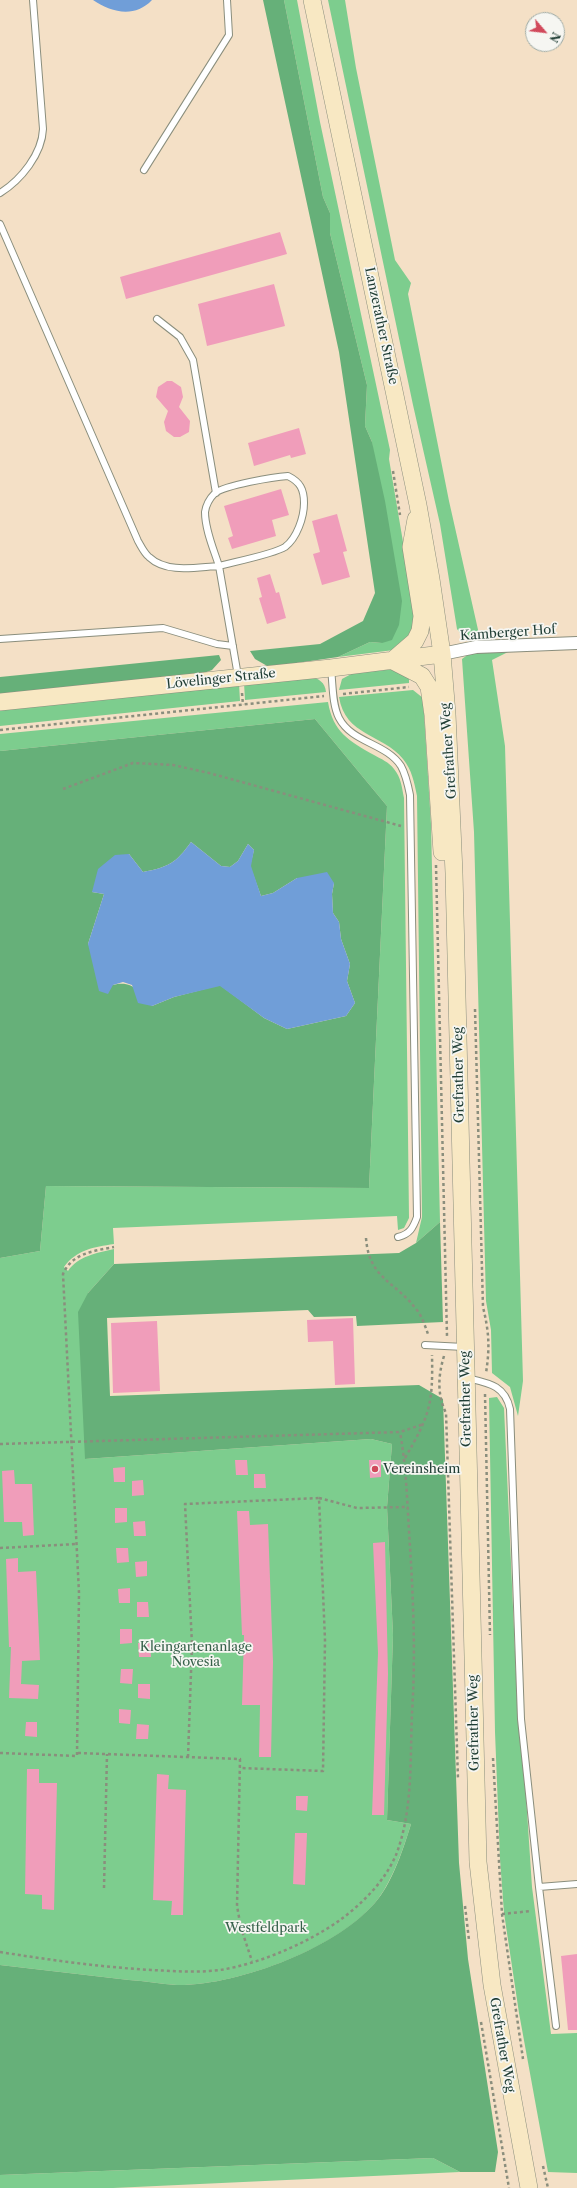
<!DOCTYPE html>
<meta charset="utf-8">
<style>
body{margin:0}
#map{position:relative;width:577px;height:2188px;overflow:hidden;background:#f4e0c6;font-family:"Libre Caslon Text",serif}
canvas{display:block}
.north{position:absolute;left:525px;top:12px;width:40px;height:40px;box-sizing:border-box;background:#f6f6f2;border:1px solid #a0aca6;border-radius:50%;rotate:118deg;font-size:11px;font-weight:700;line-height:16px;text-align:center;color:#1f3d34}
.north::after{content:'';display:block;margin:auto;width:14px;height:18px;background:#d1495b;clip-path:polygon(50% 0,100% 100%,50% 72%,0 100%)}
</style>
<div id="map">
<canvas width="577" height="2188"></canvas>
<div class="north">N</div>
</div>
<script>
const g = document.querySelector('canvas').getContext('2d');
g.lineJoin = 'round';
function paint(path, color) { g.fillStyle = color; g.fill(path, 'evenodd'); }
function trace(path, color, width, dash) { g.strokeStyle = color; g.lineWidth = width; g.lineCap = dash ? 'butt' : 'round'; g.setLineDash(dash || []); g.stroke(path); }
function drawText(font, color, halo, rows, align = 'center') {
  g.font = font + ' "Libre Caslon Text",serif'; g.lineWidth = 3.5; g.setLineDash([]); g.textBaseline = 'middle'; g.strokeStyle = halo; g.fillStyle = color; for (const [text, x, y, turn = 0] of rows) {
    g.save(); g.translate(x, y); g.rotate((+turn || 0) * Math.PI / 180); g.textAlign = isNaN(turn) ? turn : align; if (halo) g.strokeText(text, 0, 0); g.fillText(text, 0, 0); g.restore();
  }
}
const green = new Path2D(`
 M284 0H297L320 122 390 450 389 459 416 619 411 636 394 650 338 657 370 642 382 643 372 442 365 426 367 385 330 233V213L323 197Z
 M328 0H345L356 68 395 260 411 283 408 294 449 501 481 643 466 640 457 629 440 524 413 405Z
 M512 650 492 660 505 746 523 1381 518 1416 510 1387 492 1373 491 1330 486 1301 474 832 462 659 470 653Z
 M395 669 409 674V683L339 690 342 679 353 673Z
 M310 676C319 679 325 682 326 692L245 700 244 683Z
 M239 683 240 701 0 726V708Z
 M413 690 423 698 431 824 440 1222 416 1243 422 1217 417 796C414 782 412 770 403 759 383 734 345 736 339 697Z
 M328 702C333 732 349 741 374 755 381 759 389 762 394 769 401 777 402 788 404 798L409 1218 404 1228 398 1230 397 1216 113 1228 114 1244C94 1247 76 1250 64 1267L68 1271C78 1256 97 1253 114 1249V1264L88 1293 85 1459 371 1439 392 1444 387 1507 393 1635 387 1820 411 1824C404 1847 393 1879 378 1899 342 1947 237 1986 177 1985 161 1984 145 1981 129 1980 86 1975 43 1970 0 1965V1258L40 1251 46 1186 369 1188 387 806 315 719 0 751V734Z
 M497 1397 504 1408 518 1718 525 1781 532 1887 551 2034 577 2033V2173L548 2172 519 2013 504 1913 500 1859 495 1732 489 1398Z
 M433 2158 460 2172 113 2188H0V2175Z`);
const forest = new Path2D(`
 M263 0H284L323 197 330 213V233L367 385 365 426 372 442 385 501 402 601 399 625 392 640 382 643 370 642 338 657 269 667 255 659 250 651 320 644 363 621 375 593 339 352Z
 M219 655 221 660 212 670 201 674 0 694V677Z
 M315 719 387 806 369 1188 46 1186 40 1251 0 1258V751ZM191 842 221 866 230 867 238 861 248 844 254 850 250 866 261 896 273 893 297 878 334 883 332 894 333 913 339 922 341 939 350 964 347 981 355 1003 346 1016 287 1029 264 1018 220 985 174 997 152 1006C139 992 133 980 113 985L88 944 104 894 92 892 129 854 143 872C169 867 176 863 191 842Z
 M440 1222 443 1322 357 1326 356 1316 314 1317 308 1310 107 1318 110 1396 419 1385 443 1399 459 1863 468 1959 498 2152 495 2172H460L433 2158 0 2175V1965C43 1970 86 1975 129 1980 145 1981 161 1984 177 1985 237 1986 341 1947 378 1899 393 1880 404 1847 411 1824L387 1820 393 1635 387 1507 392 1444 371 1439 85 1459 78 1312 88 1293 114 1264 399 1253 416 1243Z`);
const water = new Path2D(`
 M93 0H152C135 18 112 13 93 0Z
 M191 842 221 866 230 867 238 861 248 844 254 850 251 866 261 896 273 893 297 878 327 872 334 883 332 894 333 913 339 922 341 939 350 964 347 981 355 1003 346 1016 287 1029 264 1018 220 986 174 997 152 1006 138 1003 132 985 123 982 113 985 108 994 99 991 88 944 104 894 92 892 98 869 115 855 129 854 143 872C169 867 176 863 191 842Z`);
const building = new Path2D(`
 M280 232 287 254 126 299 120 277Z
 M274 284 285 326 207 346 198 304Z
 M167 381H172L181 387 183 397 179 407 190 421 189 432 180 437H174L166 431 164 422 168 411 156 397 158 387Z
 M299 428 306 454 291 458 290 455 254 466 248 443Z
 M281 489 289 515 272 520 276 536 232 549 228 538 233 536 224 506Z
 M337 514 347 551 343 552 350 577 322 585 313 554 320 552 312 521Z
 M270 574 276 593 279 592 286 618 267 624 259 598 262 597 257 578Z
 M353 1318 355 1384 335 1385 333 1341 308 1342 307 1320Z
 M157 1321 160 1391 113 1393 111 1323Z
 M235 1460H247L248 1475H236Z
 M369 1460H381V1477L370 1478Z
 M125 1467V1482H114L113 1468Z
 M14 1470 15 1484H32L34 1535 23 1536 22 1522H4L2 1471Z
 M254 1474H265L266 1488H254Z
 M143 1480 144 1495 132 1496V1481Z
 M115 1508H127V1522L115 1523Z
 M237 1511H249L250 1525 268 1524 273 1662 271 1757H259L260 1705H242L244 1635H242Z
 M145 1521 146 1536H134L133 1522Z
 M385 1542 388 1674 384 1815H372L378 1653 373 1543Z
 M116 1548H128L129 1562 117 1563Z
 M18 1558V1572L36 1571 40 1660 22 1661 21 1684 39 1685 38 1699 9 1698 11 1647H9L6 1559Z
 M147 1561V1576L136 1577 135 1562Z
 M130 1588V1603H119L118 1589Z
 M137 1602H148L149 1617H137Z
 M120 1629H132V1643L120 1644Z
 M138 1643H150L151 1657H139Z
 M121 1669H133L132 1684 120 1683Z
 M138 1684H150V1699L138 1698Z
 M119 1709 131 1710 130 1724 119 1723Z
 M26 1722H37V1737L25 1736Z
 M137 1724 149 1725 148 1739H136Z
 M27 1769H39V1783H57L54 1910 42 1909V1895L25 1894Z
 M157 1774 169 1775 168 1789 186 1790 183 1915H171L172 1901 153 1900Z
 M296 1796H308L307 1811 296 1810Z
 M295 1833H307L305 1885 293 1884Z
 M577 1954V2030H568L561 1956Z`);
const path = new Path2D(`
 M393 471 400 515
 M242 693 243 705
 M343 694 409 687
 M0 730 324 696
 M63 789 133 763 173 765 209 773 401 826
 M436 865 447 1336
 M475 1009 483 1307C489 1332 490 1347 486 1373
 M366 1238C369 1279 395 1281 416 1309 422 1316 425 1326 428 1334
 M444 1356C438 1376 437 1394 446 1413L458 1779
 M485 1394 490 1635
 M0 1444 400 1432 424 1424
 M405 1458C430 1415 433 1404 432 1355
 M319 1498 357 1508 408 1507
 M0 1548 77 1544
 M0 1753 77 1756 79 1593 63 1274C72 1253 94 1251 114 1247
 M78 1753 240 1759 237 1906 241 1928 252 1961
 M188 1757 192 1644 185 1504 319 1498 325 1640 323 1771 240 1768
 M493 1758 502 1914 523 2059
 M104 1888 107 1754
 M465 1906 469 1940
 M502 1914 531 1911
 M0 1952C50 1960 100 1967 151 1970 174 1971 197 1973 220 1970 259 1964 308 1943 340 1920 362 1904 385 1881 396 1855 413 1811 410 1760 412 1713 416 1652 413 1592 409 1531 407 1498 406 1465 400 1432
 M481 2022 509 2188
 M543 2166 548 2188`);
const lane = new Path2D(`
 M144 170 229 35 227 0
 M0 193C21 180 42 154 43 129L33 0
 M0 224 138 541C141 546 144 553 149 557 167 574 197 567 219 566 214 550 205 530 205 512 206 505 210 498 215 493 226 485 273 477 288 476 300 482 304 489 304 503 304 517 297 538 285 547 274 554 234 562 219 566L238 676
 M157 319 180 337 193 360 216 493
 M0 639 163 628 217 644 233 646
 M331 669C333 685 332 704 339 718 352 743 386 743 401 766 406 775 408 785 410 795L417 1217C413 1228 410 1234 398 1237
 M425 1345 464 1347
 M467 1378C488 1383 505 1385 510 1409L521 1719 539 1887 577 1884
 M539 1887 556 2026`);
const street = new Path2D(`
 M442 654 476 647 577 643`);
const secondary = new Path2D(`
 M312 0 418 505 431 579 442 654 447 714 454 873 478 1862 492 1985 529 2188
 M393 660 415 641 420 631 422 616 411 547 416 519
 M393 661 422 676 429 687 433 715 442 852
 M0 702 331 668 442 654`);
const markers = [
 [375,1469,4,"#d1495b"]
];
const streetNames = [
 ["Lanzerather Straße",381,326,78],
 ["Kamberger Hof",508,633,-4],
 ["Lövelinger Straße",221,679,-6],
 ["Grefrather Weg",449,751,-94],
 ["Grefrather Weg",459,1075,-91],
 ["Grefrather Weg",466,1399,-91],
 ["Grefrather Weg",474,1723,-91],
 ["Grefrather Weg",502,2045,80]
];
const poiNames = [
 ["Vereinsheim",383,1469]
];
const parkNames = [
 ["Kleingartenanlage",196,1647],
 ["Novesia",196,1662],
 ["Westfeldpark",266,1928]
];
paint(green, '#7dcd8e');
paint(forest, '#66b079');
paint(water, '#709ed8');
paint(building, '#f09dba');
trace(lane, '#8a8e7d', 8);
trace(street, '#8a8e7d', 14);
trace(secondary, '#8a8e7d', 18);
trace(path, '#8a8e7d', 2.5, [3, 3]);
trace(lane, '#fff', 6);
trace(street, '#fff', 12);
trace(secondary, '#f8e8c3', 17);
for (const [x, y, r, color] of markers) { const dot = new Path2D(); dot.arc(x, y, r, 0, 2 * Math.PI); g.fillStyle = color; g.fill(dot); trace(dot, '#f6f6f2', 1.5); }
drawText('13px', '#1f3d34', '#f6f6f2', streetNames);
drawText('13px', '#1f3d34', '#f6f6f2', poiNames, 'left');
drawText('13px', '#36614a', '#f6f6f2', parkNames);
</script>
